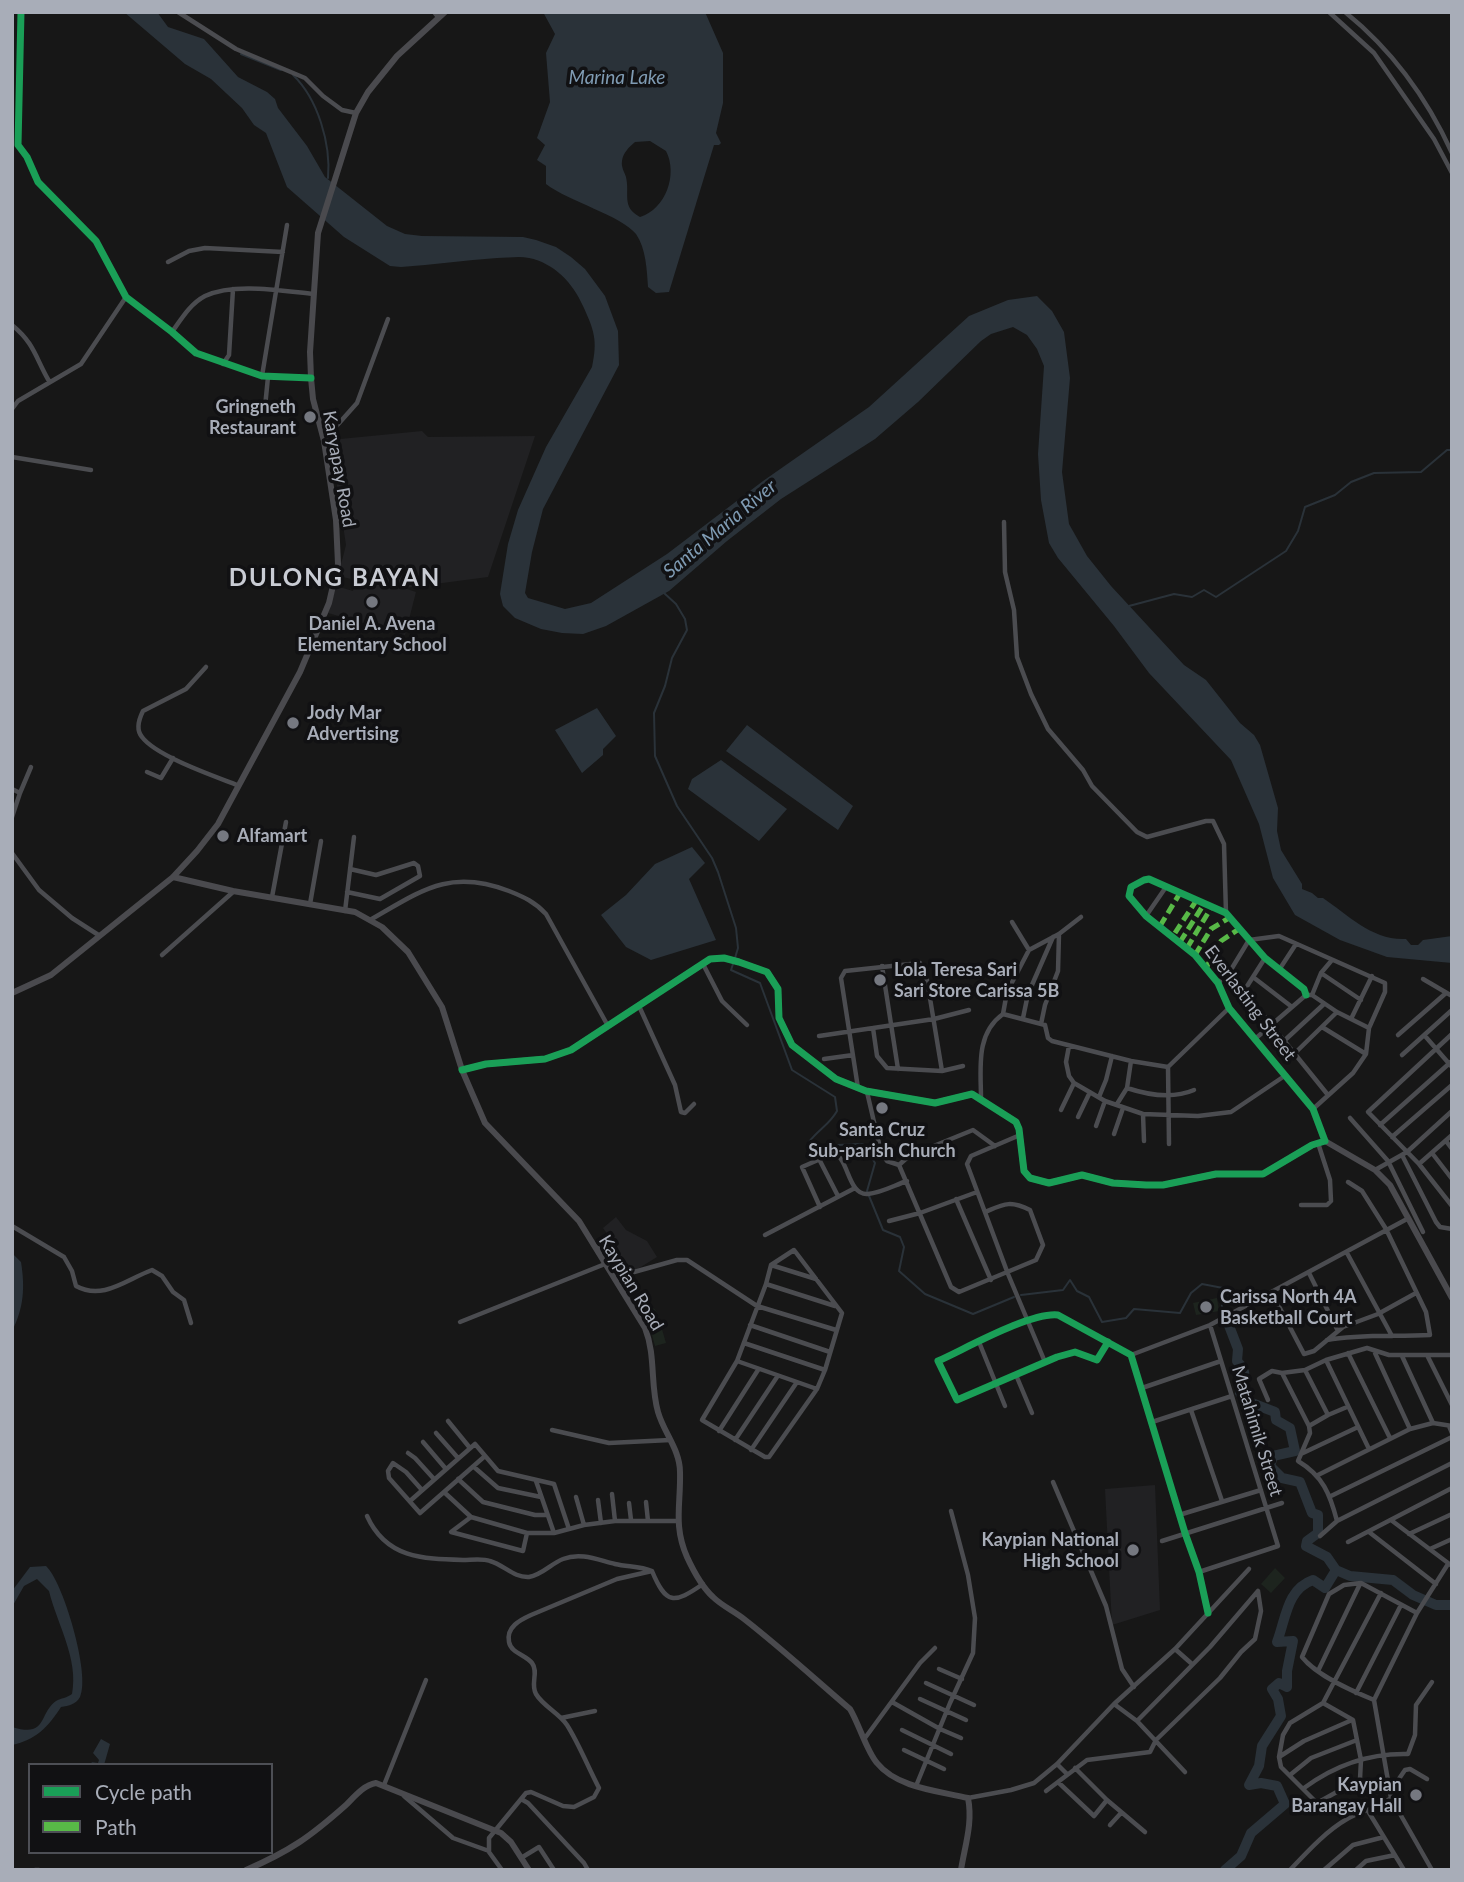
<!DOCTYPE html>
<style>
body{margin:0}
#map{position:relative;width:1464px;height:1882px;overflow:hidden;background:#171717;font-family:Lato,sans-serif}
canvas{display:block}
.frame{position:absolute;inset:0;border:14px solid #a8adb8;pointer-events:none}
.legend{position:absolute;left:28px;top:1763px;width:245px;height:91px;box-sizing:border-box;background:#111113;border:2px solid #4d4f55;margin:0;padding:9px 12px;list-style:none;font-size:21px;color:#a8adb8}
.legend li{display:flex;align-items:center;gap:14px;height:35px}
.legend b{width:35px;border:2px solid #4d4f55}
</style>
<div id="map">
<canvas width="1464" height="1882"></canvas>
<div class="frame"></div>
<ul class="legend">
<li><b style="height:9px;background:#1a9f57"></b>Cycle path</li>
<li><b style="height:9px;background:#58b947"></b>Path</li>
</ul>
</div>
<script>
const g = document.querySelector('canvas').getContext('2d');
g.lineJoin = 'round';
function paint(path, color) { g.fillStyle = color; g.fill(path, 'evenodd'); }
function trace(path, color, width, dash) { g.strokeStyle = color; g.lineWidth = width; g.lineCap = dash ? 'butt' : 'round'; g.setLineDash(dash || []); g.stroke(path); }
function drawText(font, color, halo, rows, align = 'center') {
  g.font = font + ' Lato,sans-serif'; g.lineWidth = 7; g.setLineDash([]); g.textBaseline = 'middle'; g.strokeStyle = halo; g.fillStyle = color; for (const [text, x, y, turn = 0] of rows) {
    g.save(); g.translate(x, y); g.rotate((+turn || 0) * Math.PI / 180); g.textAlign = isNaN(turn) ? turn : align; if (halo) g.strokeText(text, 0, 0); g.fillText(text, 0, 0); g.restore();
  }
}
const built = new Path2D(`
 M422 431 428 437 535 436 488 577 404 588 416 592 405 635 328 613 336 586 353 591 356 580 338 576 346 545 330 440Z
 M616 1217 626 1230 647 1241 657 1257 636 1270 609 1251 613 1242 603 1228Z
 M1155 1485 1160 1610 1112 1625 1105 1489Z`);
const green = new Path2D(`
 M643 1296 657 1312 666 1343 655 1346 649 1324 632 1298Z
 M1217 1298 1219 1311 1196 1315 1193 1303Z
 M1275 1568 1285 1578 1271 1593 1261 1584Z`);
const water = new Path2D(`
 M124 12H157L168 27 204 39 238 77 267 92 275 99 278 108 307 146 325 177 387 226 405 234 422 236 523 237 536 240 556 247 571 257 585 269 605 296 618 331 619 365 543 509 532 552 525 593 528 598 565 609 591 603 667 554 763 481 869 407 969 316 1008 300 1037 296 1052 311 1064 332 1070 378 1062 472 1069 524 1087 556 1111 586 1184 665 1206 680 1240 723 1254 735 1260 745 1278 808 1277 831 1281 850 1302 884V889L1312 893 1318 898H1323C1348 915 1373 941 1406 939L1411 945H1418L1423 940 1452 936V963L1387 957 1340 940 1295 915 1273 878 1259 824 1231 760 1149 673 1114 626 1058 558 1049 543 1041 500 1038 454 1044 366 1037 349 1027 335 1013 327 991 334 981 341 918 402 875 439 781 499 727 541 669 591 606 626 583 634 562 633 541 629 515 618 503 606 500 594 508 544 518 510 546 447 592 367C598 340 594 330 583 306 573 283 554 263 529 258 519 256 508 258 497 258 465 260 433 265 401 267L390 266 344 237 287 187 266 133 254 125 242 108 211 79 185 64Z
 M543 12H705L723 53V103L716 133 721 143 719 145H714L669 292 656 293 648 287C647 271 646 248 636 234 622 216 568 201 546 184V166L537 160 545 145 537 138 550 102 546 53 555 34ZM650 141 666 151C678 174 666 209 640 217 621 207 630 194 626 177 624 171 621 167 622 161 623 153 629 147 635 142Z
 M597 708 616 736 603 749V755L582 773 555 730Z
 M747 725 853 806 838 830 726 751Z
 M721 760 787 809 759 841 688 789 692 779Z
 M692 847 705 863 689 879 716 940 651 960 626 947 601 915 626 895 655 864Z
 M12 1253 21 1262C25 1287 24 1308 12 1331Z
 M46 1566C63 1581 91 1675 80 1697 76 1704 69 1706 61 1707 48 1727 36 1740 12 1745V1727C48 1738 38 1714 56 1701 61 1698 67 1698 72 1694 79 1659 57 1624 49 1591L37 1579 24 1586 12 1607V1591L30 1567Z
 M101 1739 110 1744 104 1765H95L91 1762 98 1763 99 1760 93 1753Z`);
const stream = new Path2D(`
 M241 54 281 70
 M293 75C318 99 331 144 328 178
 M664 593 676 604 685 619 687 630 672 658 665 686 654 713 655 756 677 806 712 858 718 872 736 928 738 948 735 958
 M1129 606 1174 594 1192 597 1204 590 1216 597 1286 551 1298 531 1305 507 1335 495 1351 482 1374 473 1421 472 1447 450H1452
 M733 964 731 970 760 983 792 1070 835 1097 837 1111C830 1124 818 1130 809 1142L814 1146 861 1144 864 1145 875 1163 867 1191 883 1230 900 1237 904 1247 899 1271 925 1294 973 1314 1014 1297
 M1021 1295 1063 1290 1070 1280 1077 1291 1089 1297 1102 1322 1126 1318 1134 1309 1180 1313 1191 1293 1202 1284 1223 1288 1222 1307`);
const river = new Path2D(`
 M1228 1323 1238 1349 1237 1361C1248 1372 1245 1379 1240 1393L1249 1402 1275 1412 1276 1420 1290 1428 1295 1451 1273 1456 1270 1466 1282 1478 1300 1482 1312 1513 1318 1515V1533L1307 1541 1306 1546 1327 1557 1336 1570 1350 1576 1393 1580 1413 1595 1436 1605H1452
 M1225 1870 1241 1856 1251 1833 1285 1804 1277 1786 1261 1783 1249 1785 1259 1766 1262 1746 1281 1716 1278 1699 1272 1689 1279 1683 1287 1687V1671L1293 1641 1277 1642C1286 1618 1287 1589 1313 1580L1325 1588 1336 1570`);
const street = new Path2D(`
 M21 12 18 145 27 157 38 182 96 241 126 297 172 332 196 353 262 376 311 378
 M178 12 236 49 305 78 323 96 342 110 356 113
 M434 12 439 18
 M1329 12 1374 53 1434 139 1452 173
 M1345 12C1392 50 1427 98 1452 153
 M168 262 189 251 205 248 283 252
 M12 325C35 344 35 357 49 381
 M172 332C182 318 190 304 205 296 234 282 283 291 314 294
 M223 364 229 355 233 289
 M262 376 287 225
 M265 407 268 377
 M12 409 18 401 81 364 126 297
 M324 440 357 403 388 319
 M12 457 91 470
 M1004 522 1005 572 1014 610 1017 657 1031 694 1048 729 1083 770 1092 786 1137 832 1147 837 1206 821H1213L1224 844 1226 913
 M206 667 186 689 143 711C139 719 136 730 142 737 156 756 214 776 237 785
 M147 772 161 778 173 758
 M12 789 20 793 12 817
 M20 793 31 767
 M12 853 39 890 72 918 100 936
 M347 892 380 899 420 876 418 866 414 863 376 875 350 869
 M272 897 286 822
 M310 904 321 841
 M345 911 354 837
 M1146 916 1166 887
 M370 920C421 891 449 868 509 891 524 897 535 902 546 914L608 1026
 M1012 922 1029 950 1007 992 1003 1014 1045 1025 1048 1038 1052 1041 1131 1061 1168 1067 1229 1008
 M1029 950 1059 934 1081 917
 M162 955 233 892
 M1265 958 1244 991 1328 1095
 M703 964 722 1001 747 1025
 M882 966 898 1069
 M1279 970 1296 944
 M1321 973 1361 1000
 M1253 977 1292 1007
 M1423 979 1452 996
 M1218 983 1229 973 1249 940 1279 936 1385 983V992L1369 1028 1366 1054 1353 1073 1313 1109
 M1306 995 1304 989 1265 958 1226 913 1149 879 1144 880 1131 887 1129 896 1146 916 1195 955 1218 983 1229 1008 1313 1109 1325 1141
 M1312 995 1337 1012 1369 1028
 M1312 995 1321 973 1332 960
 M639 1006 675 1085 681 1112 685 1113 694 1104
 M1023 1018 1028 994 1053 937
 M1351 1019 1372 976
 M1041 1024 1045 1005 1058 971 1059 934
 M1322 1027 1366 1054
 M873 1028 877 1056 887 1068 942 1071 963 1066
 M1452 1034 1368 1112 1419 1164 1452 1206
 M1398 1035 1446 993
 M819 1036 934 1019 969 1010
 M1425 1036 1452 1067
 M1255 1039 1306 995H1312
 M1285 1040 1324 1004
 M1069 1046 1066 1062 1069 1076 1074 1083 1105 1101 1143 1114 1198 1116 1231 1112 1286 1075
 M1295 1053 1337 1012
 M1402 1055 1452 1010
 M824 1059 853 1055
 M1168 1067 1169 1144
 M858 1088 841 978 845 971 920 963 927 980 942 1071
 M1127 1088C1148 1095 1173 1099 1194 1090
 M867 1092 881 1152 887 1161 899 1165 951 1287 959 1292 1036 1260 1043 1245 1030 1210C1010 1200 1004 1204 985 1212
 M1099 1097 1106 1080 1112 1056
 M981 1099C981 1069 975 1034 1003 1014
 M1117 1104 1127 1088 1131 1061
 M1061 1110 1074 1083
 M1143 1114 1144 1141
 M1078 1117 1090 1092
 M1350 1118 1388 1161 1423 1232
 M1380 1125 1452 1061
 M1096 1126 1105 1101
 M1114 1134 1123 1108
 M1020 1135 971 1156 967 1164 1008 1274 1045 1362
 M1392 1137 1452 1085
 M1446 1141 1452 1149
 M1432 1153 1452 1179
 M1402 1155 1436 1222 1440 1227 1452 1229
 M819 1159 838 1196
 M1419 1164 1452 1135
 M899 1165 909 1156 973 1130 995 1146
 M1375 1170 1407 1152 1452 1111
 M956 1199 991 1280
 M1301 1205H1327L1331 1201 1330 1180 1318 1143
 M820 1207 802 1167 834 1153C849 1159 848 1196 868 1194 881 1193 895 1185 907 1181
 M889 1221 920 1213 977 1192
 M12 1226 64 1257 72 1271 76 1286C103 1301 127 1279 152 1270L162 1276 173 1292 184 1300 191 1323
 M765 1235 855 1188
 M595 1246 634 1272 677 1260H687L757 1306 836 1330
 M1347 1253 1392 1336
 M771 1265 816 1279
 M1309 1273 1338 1331
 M766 1284 835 1306
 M1272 1293 1304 1354 1314 1351 1343 1327 1378 1314 1416 1293
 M460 1322 605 1264
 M750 1325 830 1352
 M1327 1340C1361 1334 1395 1337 1430 1335L1426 1312 1386 1229 1362 1191 1348 1182
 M979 1342 1005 1406
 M1108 1342 1097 1360 1075 1352 1057 1357 957 1400 938 1361C965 1349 1030 1312 1058 1315L1131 1355 1185 1533 1199 1572 1208 1613
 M744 1343 825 1370
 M1348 1353 1390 1438
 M1375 1353 1410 1429
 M1131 1355 1210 1325 1407 1219
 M1427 1355 1452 1405
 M1402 1356 1433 1423
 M1326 1360 1369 1449
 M737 1361 702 1420 765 1457H769L817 1389 825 1370 842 1313 794 1250 771 1265 766 1284 737 1361 817 1389
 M1305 1370 1328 1415
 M1282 1373 1309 1426 1310 1433 1298 1461C1323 1476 1330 1494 1337 1521L1320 1536
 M1016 1375 1032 1413
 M1142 1388 1221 1361
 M1268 1400 1259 1379 1272 1371 1282 1373 1305 1370 1326 1360 1367 1348 1389 1355H1452
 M1191 1410 1222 1501
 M448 1421 470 1448
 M1152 1422 1232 1396
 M1309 1426 1328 1415 1347 1407
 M1449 1426 1452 1433
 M552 1430 609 1443 670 1440
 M719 1431 758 1370
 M436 1433 458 1458
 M735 1440 777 1377
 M423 1442 446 1469
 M751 1450 797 1382
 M408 1453 415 1458 434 1479
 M1303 1453 1358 1427
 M474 1467 498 1488 541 1497
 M1318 1475 1410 1429 1433 1423 1452 1426
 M458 1479 483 1502 535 1515H547
 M536 1481 554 1533
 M1053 1482 1106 1606 1122 1669 1134 1687
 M422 1490 406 1472 393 1463 388 1471 389 1478 420 1513 485 1456
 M444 1492 471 1517 527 1533H554L584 1525 615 1521H678
 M612 1494 615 1521
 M1331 1496 1452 1437
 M576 1497 584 1525
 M598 1500 601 1523
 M410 1501 475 1444 498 1471 554 1484 569 1529
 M646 1502 648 1521
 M629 1503 631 1520
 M1179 1515 1261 1490
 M367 1516C386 1558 422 1559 463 1560 471 1560 482 1558 490 1561 504 1565 514 1578 529 1577 542 1575 552 1563 563 1559 581 1552 598 1560 615 1564 628 1567 640 1566 652 1571 666 1605 674 1604 703 1584
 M471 1517 451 1532 523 1551 527 1533
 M1391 1520 1452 1566
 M1337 1521 1452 1463
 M1369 1532 1436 1584
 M1409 1534 1452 1514
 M1162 1541 1282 1503
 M1348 1542 1452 1488
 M1430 1549 1452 1539
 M1199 1572 1278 1546 1210 1325
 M1175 1649 1192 1664
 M939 1669 962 1679
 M1318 1671 1360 1584
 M926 1683 974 1705
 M1356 1693 1401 1605
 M920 1699 966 1720
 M1374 1700C1352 1691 1317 1676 1302 1657L1329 1594 1344 1585 1361 1583 1417 1613
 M892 1702 940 1729 961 1738
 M1323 1703 1353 1720 1361 1760 1360 1779 1317 1803 1281 1767 1279 1757 1283 1735 1290 1723 1323 1703 1381 1593
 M1114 1704 1137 1721 1185 1772
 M561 1718 595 1711
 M1137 1721 1210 1647 1258 1591
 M902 1730 951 1754
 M865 1738 920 1663 935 1648
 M904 1750 944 1769
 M1279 1757 1304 1741 1352 1720
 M1057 1764 1067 1774
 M1075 1768 1107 1800 1145 1832
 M1290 1775 1311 1758 1357 1740
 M1059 1783 1094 1816 1107 1800
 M384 1785 426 1680
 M916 1786 950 1703 973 1653 975 1618 968 1575 951 1511
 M1304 1788C1335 1765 1369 1753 1408 1754L1415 1735 1416 1705 1432 1682
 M1392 1789 1405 1770 1410 1769 1427 1779
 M1046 1791 1087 1760 1150 1752 1156 1740 1220 1678 1241 1652 1255 1639 1261 1611 1258 1591
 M404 1796 453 1838 489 1851
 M968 1798 1011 1790 1034 1783 1057 1764 1114 1704 1175 1649 1249 1569
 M1391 1798 1432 1870
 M521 1799 528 1803 584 1863 588 1870
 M1368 1811 1404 1870
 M1110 1825 1121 1813
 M521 1858 539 1847 554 1870
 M35 1870H39
 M502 1870 489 1852V1838L526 1793 531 1792 563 1806 574 1807 594 1797 599 1788C588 1767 579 1744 567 1725 559 1713 543 1706 536 1694 530 1684 539 1672 532 1663 526 1655 511 1653 509 1642 506 1627 520 1620 531 1615L617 1579 652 1571
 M1290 1870C1307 1852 1326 1831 1347 1819 1363 1810 1376 1809 1391 1798L1374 1700 1417 1613 1448 1564
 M1324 1870 1353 1845 1384 1837
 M1356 1870 1366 1861 1395 1855`);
const secondary = new Path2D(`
 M173 877 233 891 355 912 382 927 408 952 442 1007 462 1070 485 1123 579 1221 645 1328C656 1356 650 1384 658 1412 664 1433 680 1450 680 1472 681 1504 673 1525 687 1557 693 1570 702 1587 713 1597 722 1606 734 1611 744 1619 780 1647 815 1679 850 1709 859 1724 867 1752 877 1763 897 1788 939 1791 968 1798 973 1823 965 1845 961 1870
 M12 993 51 975 173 877 197 851 218 824 300 672 329 603 338 564 336 520 324 441 313 399 311 378 310 352 318 233 356 113 368 92 397 56 445 12
 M462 1070 486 1064 545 1059 571 1050 710 959 724 958 739 962 767 972 778 989 779 1018 792 1045 836 1079 866 1091 935 1103 972 1094 1016 1122 1019 1129 1024 1171 1030 1178 1049 1183 1082 1175 1113 1183 1146 1185H1163L1216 1174H1263L1312 1145 1325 1141 1375 1170 1390 1185 1452 1298
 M246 1870C290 1851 310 1837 346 1805 355 1796 364 1785 376 1783L501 1833 511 1842 529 1870`);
const quiet = new Path2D(`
 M1160 926 1180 893
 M1175 933 1196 901
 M1180 942 1204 904
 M1187 948 1211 908
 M1195 955 1211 929 1229 918
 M1206 968 1221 941 1239 929`);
const cycleway = new Path2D(`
 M21 12 18 145 27 157 38 182 96 241 126 297 172 332 196 353 262 376 311 378
 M462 1070 486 1064 545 1059 571 1050 710 959 724 958 739 962 767 972 778 989 779 1018 792 1045 836 1079 866 1091 935 1103 972 1094 1016 1122 1019 1129 1024 1171 1030 1178 1049 1183 1082 1175 1113 1183 1146 1185H1163L1216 1174H1263L1312 1145 1325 1141 1313 1109 1229 1008 1218 983 1195 955 1146 916 1129 896 1131 887 1144 880 1149 879 1226 913 1265 958 1304 989 1306 995
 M1108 1342 1097 1360 1075 1352 1057 1357 957 1400 938 1361C965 1349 1030 1312 1058 1315L1131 1355 1185 1533 1199 1572 1208 1613`);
const markers = [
 [310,417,7,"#757880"],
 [372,602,7,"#757880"],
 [293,723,7,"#757880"],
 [223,836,7,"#757880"],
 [880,980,7,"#757880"],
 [882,1108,7,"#757880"],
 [1206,1307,7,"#757880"],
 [1133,1550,7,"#757880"],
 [1416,1795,7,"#757880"]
];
const poiNames = [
 ["Gringneth",296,407,"right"],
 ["Restaurant",296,428,"right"],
 ["Daniel A. Avena",372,624,"center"],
 ["Elementary School",372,645,"center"],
 ["Jody Mar",307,713],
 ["Advertising",307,734],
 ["Alfamart",237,836],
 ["Lola Teresa Sari",894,970],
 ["Sari Store Carissa 5B",894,991],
 ["Santa Cruz",882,1130,"center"],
 ["Sub-parish Church",882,1151,"center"],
 ["Carissa North 4A",1220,1297],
 ["Basketball Court",1220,1318],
 ["Kaypian National",1119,1540,"right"],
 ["High School",1119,1561,"right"],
 ["Kaypian",1402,1785,"right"],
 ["Barangay Hall",1402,1806,"right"]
];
const streetNames = [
 ["Karyapay Road",339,469,80],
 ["Everlasting Street",1250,1003,53],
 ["Kaypian Road",631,1283,59],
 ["Matahimik Street",1257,1431,73]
];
const waterNames = [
 ["Marina Lake",617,78],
 ["Santa Maria River",720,529,-40]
];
const districtNames = [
 ["DULONG BAYAN",335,578]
];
paint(built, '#212123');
paint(green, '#1d241e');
paint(water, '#2a3239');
trace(stream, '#2a3239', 2);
trace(river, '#2a3239', 10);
trace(street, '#4b4c50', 4.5);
trace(secondary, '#4a4a4e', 6);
trace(quiet, '#58b947', 5, [10, 5]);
trace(cycleway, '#1a9f57', 7);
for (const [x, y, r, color] of markers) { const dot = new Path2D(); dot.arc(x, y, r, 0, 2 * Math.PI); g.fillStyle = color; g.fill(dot); trace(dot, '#111113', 2.5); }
drawText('bold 18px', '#a8adb8', '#111113', poiNames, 'left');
drawText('18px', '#a8adb8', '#111113', streetNames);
drawText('italic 19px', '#7f9bb3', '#111113', waterNames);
g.letterSpacing = '2px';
drawText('bold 24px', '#c9ccd4', '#111113', districtNames);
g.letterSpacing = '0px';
</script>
